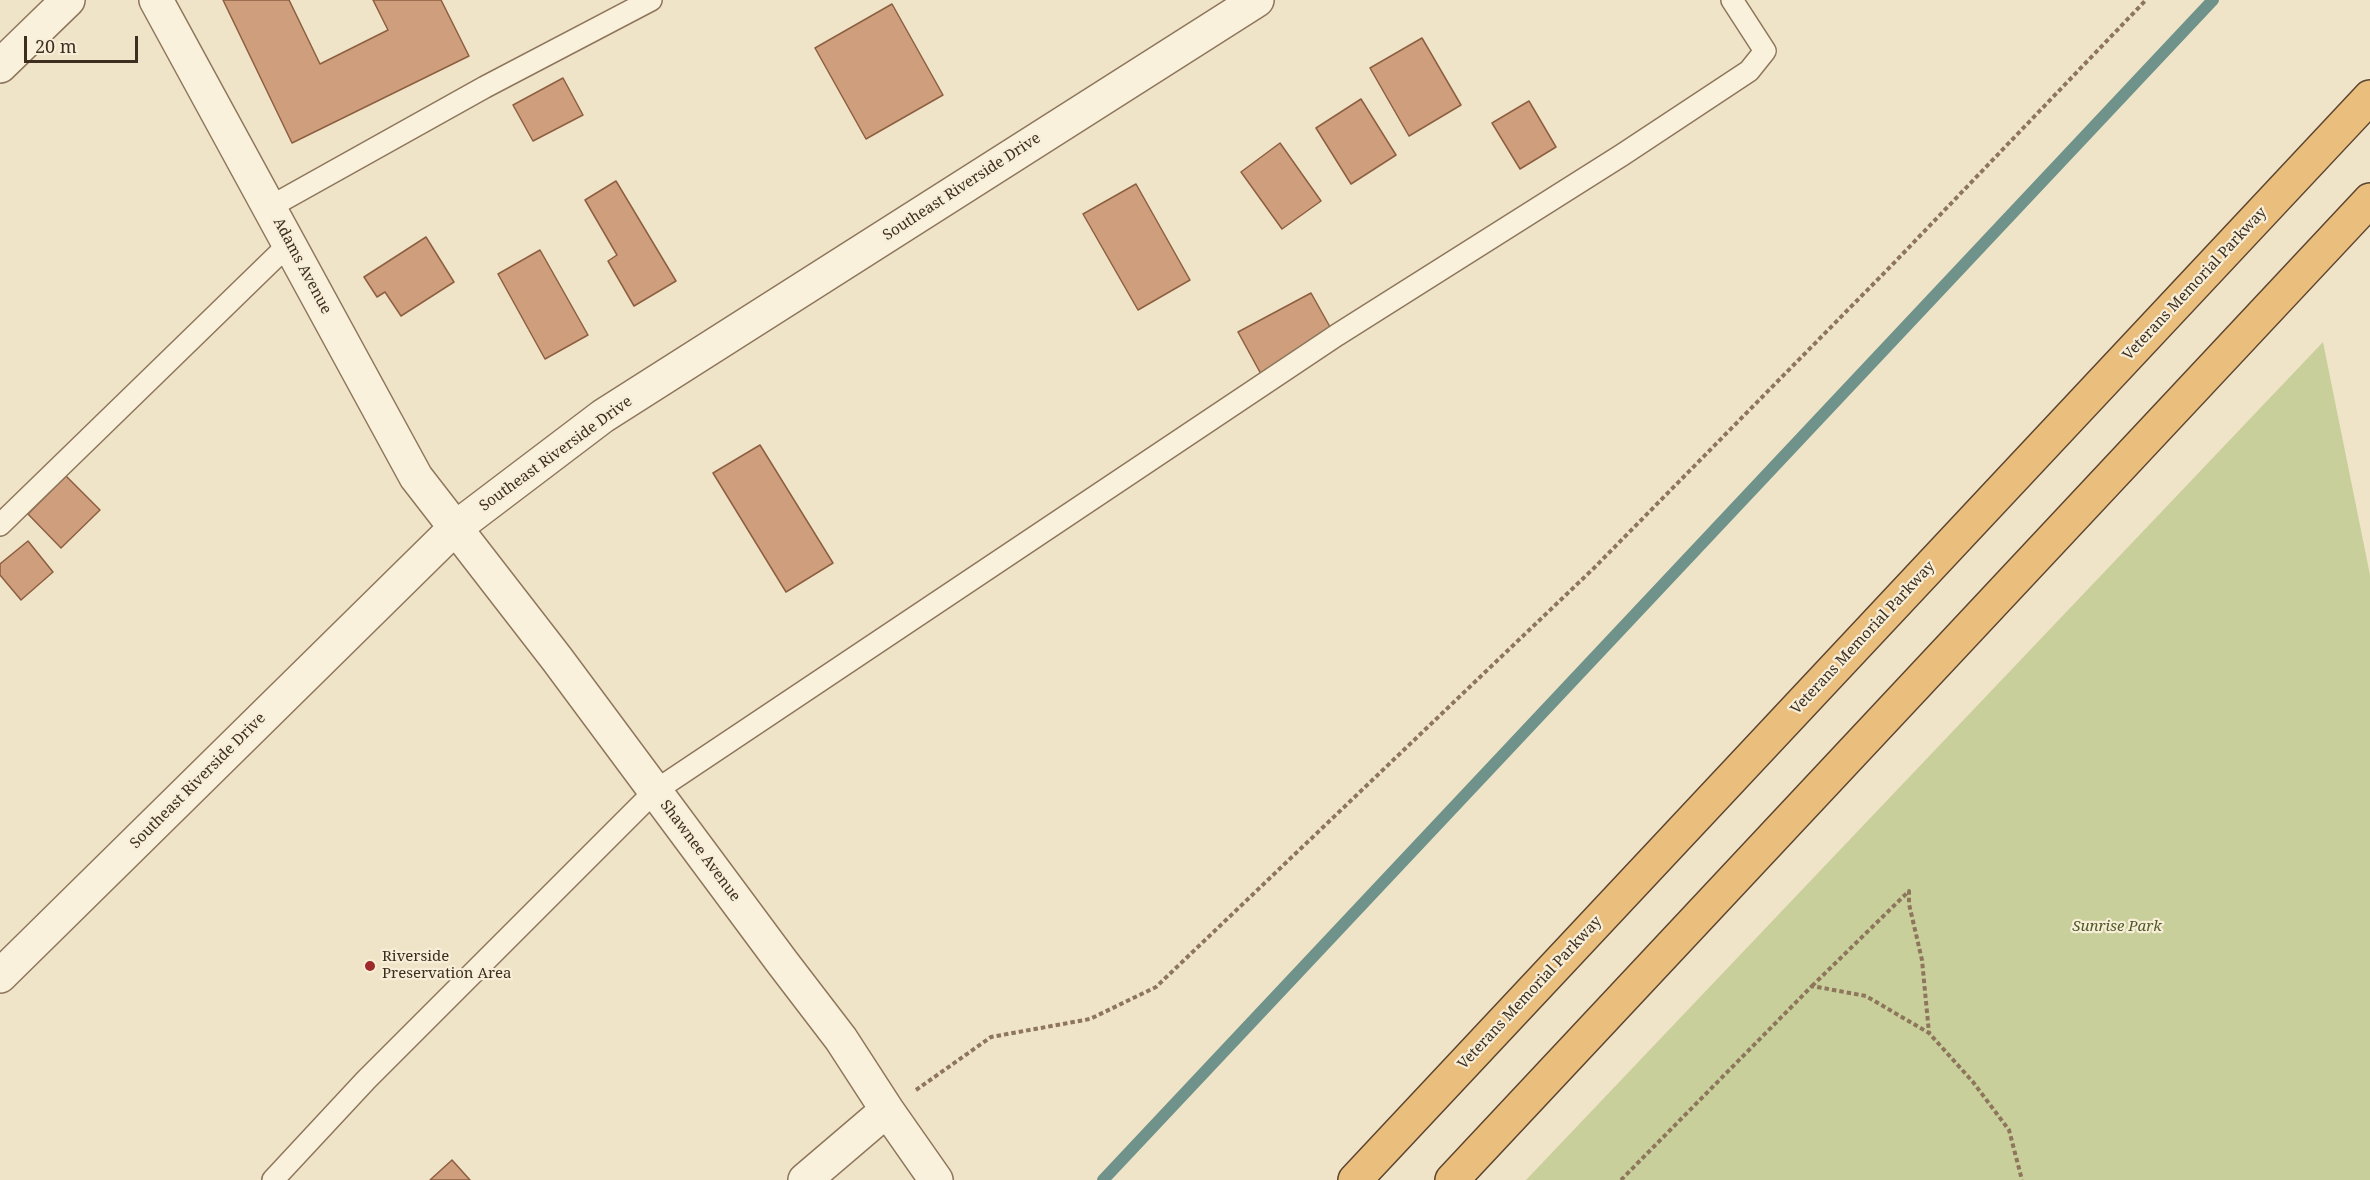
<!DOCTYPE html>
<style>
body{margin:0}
#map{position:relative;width:2370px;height:1180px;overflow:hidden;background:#f0e4c8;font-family:"Noto Serif",serif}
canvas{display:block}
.scale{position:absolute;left:24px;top:36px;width:114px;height:27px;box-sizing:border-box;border:3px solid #3d2e20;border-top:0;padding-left:8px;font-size:18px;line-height:21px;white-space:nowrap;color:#3d2e20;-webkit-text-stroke:4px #f7eed8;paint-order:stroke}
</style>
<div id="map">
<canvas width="2370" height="1180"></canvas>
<div class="scale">20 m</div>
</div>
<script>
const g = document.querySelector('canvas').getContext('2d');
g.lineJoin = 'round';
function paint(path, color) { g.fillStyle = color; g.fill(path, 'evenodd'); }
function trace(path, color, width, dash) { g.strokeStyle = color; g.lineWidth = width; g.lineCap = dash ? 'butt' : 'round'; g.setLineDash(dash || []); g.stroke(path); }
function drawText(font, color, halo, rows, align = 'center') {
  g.font = font + ' "Noto Serif",serif'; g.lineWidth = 4.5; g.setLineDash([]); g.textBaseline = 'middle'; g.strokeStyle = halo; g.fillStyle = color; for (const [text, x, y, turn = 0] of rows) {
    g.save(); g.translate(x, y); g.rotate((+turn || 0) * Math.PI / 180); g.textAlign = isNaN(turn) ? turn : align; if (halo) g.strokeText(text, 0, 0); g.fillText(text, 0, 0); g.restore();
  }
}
const green = new Path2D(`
 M2323 342 2370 575V1180H1526Z`);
const stream = new Path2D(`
 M1103 1180 2213 0`);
const building = new Path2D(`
 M223 0H289L320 64 388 30 373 0H441L469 56 292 143Z
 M892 4 943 95 866 139 815 48Z
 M1422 38 1461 105 1409 136 1370 68Z
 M563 78 583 115 533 141 513 105Z
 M1361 99 1396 155 1351 184 1316 128Z
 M1529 101 1556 147 1520 169 1492 123Z
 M1280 143 1321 201 1282 229 1241 172Z
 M616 181 676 281 634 306 608 261 617 255 585 200Z
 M1136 184 1190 280 1138 310 1083 214Z
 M426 237 454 282 401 316 385 292 377 297 364 277Z
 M540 250 588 335 545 359 498 274Z
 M1311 293 1334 334 1261 374 1238 332Z
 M760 445 833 563 786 592 713 473Z
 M66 476 100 510 61 548 28 514Z
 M28 541 53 572 21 600 0 575V564Z
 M452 1160 470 1180H430Z`);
const path = new Path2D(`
 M1812 986 1909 891V904L1922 960 1929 1033
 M916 1090 991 1037 1090 1019 1156 987 1594 568 1891 266 2146 0
 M1621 1180 1812 986 1866 996 1929 1033 1973 1082 2009 1130 2022 1180`);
const service = new Path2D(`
 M270 207 485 87 651 0
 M0 525 290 243
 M273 1180 366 1080 655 791 1337 335 1622 155 1749 71 1765 51 1732 0`);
const minor = new Path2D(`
 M156 0 416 477 557 659 782 962 841 1039 887 1110 936 1180
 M0 66 68 0
 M805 1180 887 1110`);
const tertiary = new Path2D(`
 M0 976 454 529 603 416 1257 0`);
const trunk = new Path2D(`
 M1355 1180 2370 97
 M1452 1180 2370 200`);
const markers = [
 [370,966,6,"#9e2a2b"]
];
const streetNames = [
 ["Southeast Riverside Drive",962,187,-33],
 ["Adams Avenue",302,266,62],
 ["Veterans Memorial Parkway",2195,284,-47],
 ["Southeast Riverside Drive",556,454,-36],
 ["Veterans Memorial Parkway",1863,638,-47],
 ["Southeast Riverside Drive",198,781,-45],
 ["Shawnee Avenue",700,851,53],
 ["Veterans Memorial Parkway",1530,993,-47]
];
const parkNames = [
 ["Sunrise Park",2117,927]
];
const poiNames = [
 ["Riverside",382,957],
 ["Preservation Area",382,974]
];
paint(green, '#c9cf9b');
trace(stream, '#6f938a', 12);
paint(building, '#cf9f7d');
trace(building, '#8d5f41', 1.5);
trace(service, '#8d765c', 24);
trace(minor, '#8d765c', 36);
trace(tertiary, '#8d765c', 36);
trace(trunk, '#5b4430', 36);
trace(path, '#8d765c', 4, [4.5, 3]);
trace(service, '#faf1dc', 21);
trace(minor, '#faf1dc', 33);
trace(tertiary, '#faf1dc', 33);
trace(trunk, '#eabe7c', 33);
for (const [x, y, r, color] of markers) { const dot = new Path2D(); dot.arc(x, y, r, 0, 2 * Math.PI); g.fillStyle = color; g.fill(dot); trace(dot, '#f7eed8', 2); }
drawText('15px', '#3d2e20', '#f7eed8', streetNames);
drawText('italic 15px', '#4d5a26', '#f7eed8', parkNames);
drawText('15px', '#3d2e20', '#f7eed8', poiNames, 'left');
</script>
